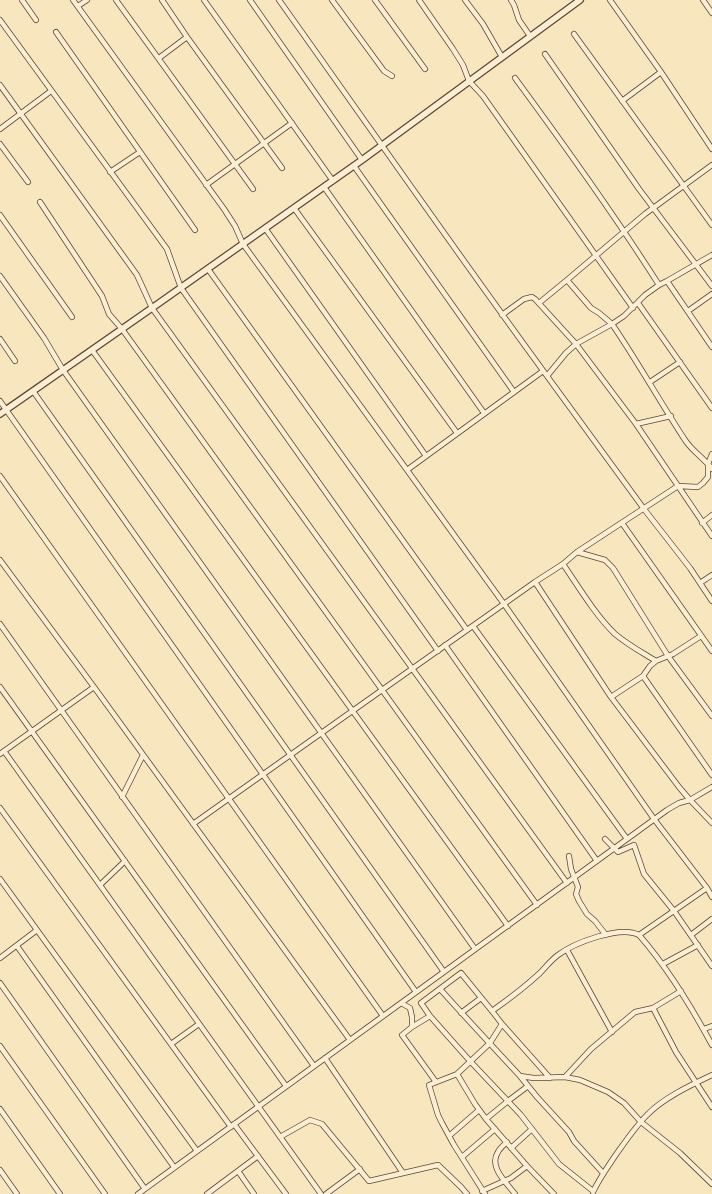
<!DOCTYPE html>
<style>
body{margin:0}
canvas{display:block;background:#f8e6be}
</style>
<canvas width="712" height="1194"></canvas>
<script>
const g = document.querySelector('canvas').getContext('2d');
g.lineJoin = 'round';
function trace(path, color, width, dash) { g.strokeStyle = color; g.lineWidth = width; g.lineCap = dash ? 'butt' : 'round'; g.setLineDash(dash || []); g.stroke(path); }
const minor = new Path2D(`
 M22 0 36 20
 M73 0 224 209 235 226 243 244 407 470 504 604 654 819 707 888 639 935
 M116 0 253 189
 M162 0 187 37 282 168
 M204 0 333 181
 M250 0 362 160
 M279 0C368 125 456 252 547 376L566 353 576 344 612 324C638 362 660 402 685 440 692 451 704 458 712 469
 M332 0 384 71 392 76
 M375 0 425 69
 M419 0 453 49 463 65 469 81 483 96 633 308
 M465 0 483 24 502 57
 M511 0 514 5 519 20 530 36
 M610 0 661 72 712 149
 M703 0 712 13
 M78 6 87 0
 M0 20 167 249 181 288 438 651
 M56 32 195 230
 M574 34 712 225
 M545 54 639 189 712 286
 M159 58 187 37
 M515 78C565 146 614 214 659 285L645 295 624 316 612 324 599 313 591 308 567 280 645 214 712 165
 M0 85 137 275 152 308 567 883
 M622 101 661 72
 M0 129 51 91
 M0 144 28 182
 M354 166 514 392
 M110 172 140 152
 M206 185 292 123
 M324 187 484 413
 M40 202 102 296 109 314 122 329 537 905
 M294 208 457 433
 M0 215 72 317
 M265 228 426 456
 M208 269 467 630
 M0 276 44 338 63 370 475 949
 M667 281 712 255
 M659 285 667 281 712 347
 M539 303 567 280
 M638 303 712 408
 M688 311 712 294
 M502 315 524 299 532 297 535 299 576 344 636 424 671 416
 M0 339 15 361
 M92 350 508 926
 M547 376 644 509 690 568 712 601
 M650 382 680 362
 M33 391 444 972
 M0 401 416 992
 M636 424 712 536
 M407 470 543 371
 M0 476 383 1016
 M622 523 712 651
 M702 523 712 515
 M577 552 605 560 613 568 668 656 712 716
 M0 560 94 687 350 1040
 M563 564C578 586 596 616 615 634 628 645 643 653 656 661
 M535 582 611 697 679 787 690 800 712 823
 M700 583 712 575
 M0 624 314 1066
 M473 626 627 839
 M445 645 597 861
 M643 676 712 775
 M0 687 286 1086
 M611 697 643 676 650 666 656 661 673 654 701 636
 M4 751 321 1194
 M0 754 94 687
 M122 797 143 755
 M0 808 231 1127
 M193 824 382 690 535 582 563 564 577 552 678 486 698 487 703 483 708 477V464L712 454
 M605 839 618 852 634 845 644 874 674 911 712 966
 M569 856 571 869 578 887 576 894 579 901 587 914 595 921 606 935
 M0 879 37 930 0 958
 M100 885 125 861
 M707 888 712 897
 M37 930 197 1151
 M691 935 712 919
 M17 946 174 1167
 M567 950 612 1032
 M663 964 698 945
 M0 983 145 1189
 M440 989C466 1018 493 1047 520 1076L534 1078 565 1077 580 1080 608 1092 624 1103 641 1122 680 1153 712 1184
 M401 1003 410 1008 412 1017V1027L402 1035 436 1082
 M653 1008 676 1052 712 1107
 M461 1013 481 998
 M502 1024 550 1078
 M412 1027 430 1016
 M704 1029 712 1026
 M171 1044 199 1024
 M0 1046 105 1194
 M325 1058 403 1173
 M457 1074 475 1104 486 1119 527 1166 511 1178 482 1191
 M520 1076 537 1097 569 1132 574 1141 603 1173
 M565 1077 591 1049 635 1012 653 1008 681 991
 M0 1109 60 1194
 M486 1119 508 1101 528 1086
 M234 1124 286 1194
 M449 1136 479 1110
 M280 1137 310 1120 322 1124 369 1181 438 1165 461 1187 467 1194
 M507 1142C504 1145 500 1148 498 1152 488 1167 507 1183 515 1194
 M511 1148 532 1129
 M462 1157 495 1129
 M527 1166 554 1194
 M0 1170 17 1194
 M238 1171 254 1194
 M593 1191 559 1164 521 1115 470 1061 430 1016 421 1003 461 973 492 1011C509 999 525 987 540 973 546 967 551 960 558 955 574 943 620 925 639 935 668 968 691 1006 712 1045
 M593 1192C599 1179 607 1168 615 1156 625 1142 635 1127 647 1115 663 1098 691 1085 712 1075
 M138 1194 667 810 679 803 690 800 712 787
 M207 1194 258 1156
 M326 1194 360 1169
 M485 1194 454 1145 442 1123 438 1115 429 1085 457 1074 490 1043 502 1024 492 1011`);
const tertiary = new Path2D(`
 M0 414 152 308 362 160 580 0`);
trace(minor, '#5e4632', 6);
trace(tertiary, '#5e4632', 8);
trace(minor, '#faefd5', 4.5);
trace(tertiary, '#faefd5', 5.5);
</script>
